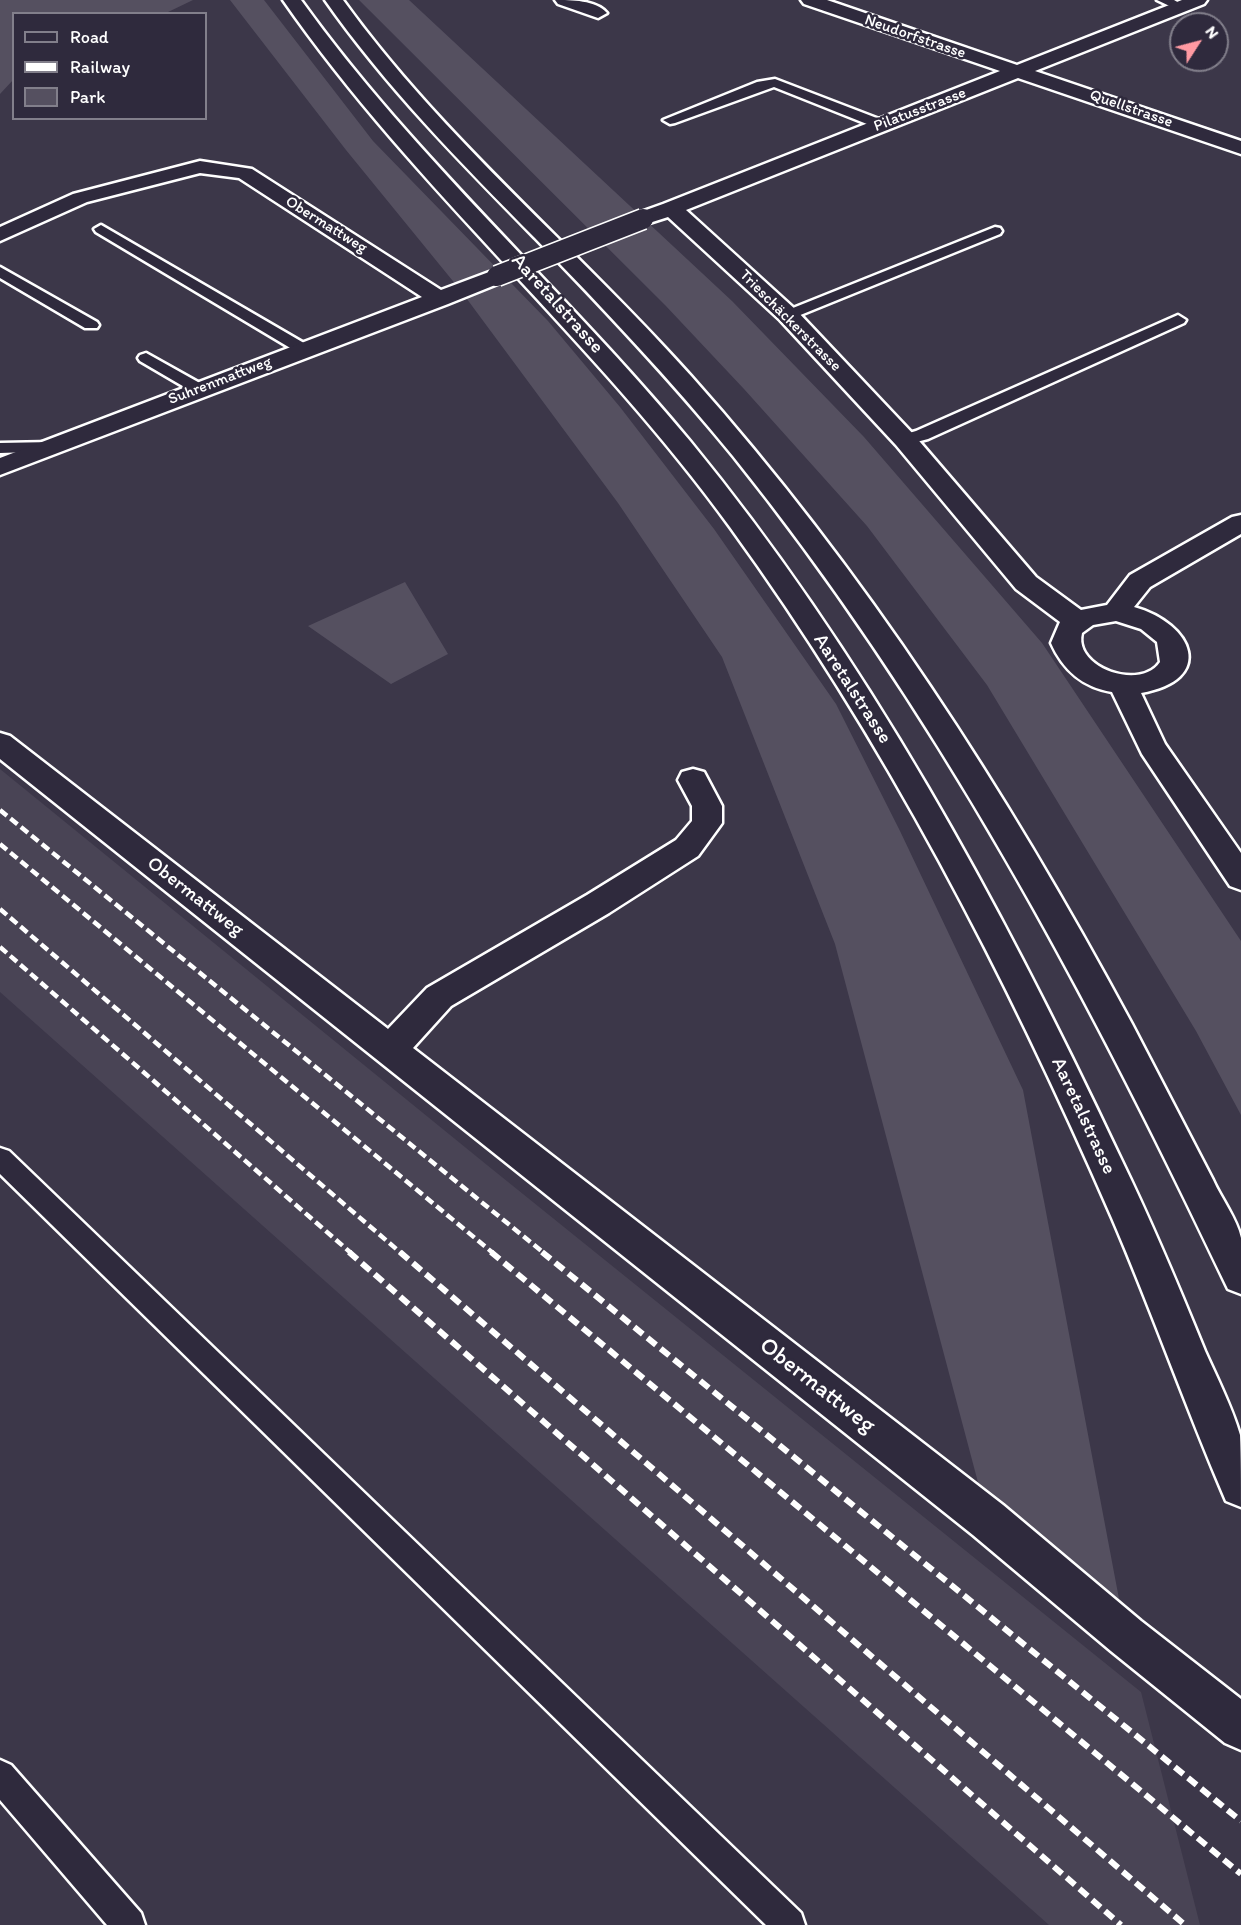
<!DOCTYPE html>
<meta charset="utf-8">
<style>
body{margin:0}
#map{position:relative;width:1241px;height:1925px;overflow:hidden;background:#3c3749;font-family:Itim,sans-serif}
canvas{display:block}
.legend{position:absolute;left:12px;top:12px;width:195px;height:108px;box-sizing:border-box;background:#2f2a3d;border:2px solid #827f8b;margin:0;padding:8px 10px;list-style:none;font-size:18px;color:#fff}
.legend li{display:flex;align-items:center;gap:12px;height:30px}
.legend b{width:30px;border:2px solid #827f8b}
.north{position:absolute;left:1169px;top:12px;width:60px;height:60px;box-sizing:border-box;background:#2f2a3d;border:2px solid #827f8b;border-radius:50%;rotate:54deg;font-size:16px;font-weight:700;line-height:24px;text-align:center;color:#fff}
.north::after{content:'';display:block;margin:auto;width:21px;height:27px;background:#ff9aa2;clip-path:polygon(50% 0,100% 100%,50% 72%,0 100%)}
</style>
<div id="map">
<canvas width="1241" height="1925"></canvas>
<ul class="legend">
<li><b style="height:8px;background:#2f2a3d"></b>Road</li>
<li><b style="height:8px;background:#fff"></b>Railway</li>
<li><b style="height:16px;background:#555060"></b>Park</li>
</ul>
<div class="north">N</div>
</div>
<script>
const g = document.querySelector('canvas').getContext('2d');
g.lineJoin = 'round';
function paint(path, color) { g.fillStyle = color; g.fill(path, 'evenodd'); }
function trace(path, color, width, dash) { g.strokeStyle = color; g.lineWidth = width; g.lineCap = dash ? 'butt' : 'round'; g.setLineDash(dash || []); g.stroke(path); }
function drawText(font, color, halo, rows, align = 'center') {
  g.font = font + ' Itim,sans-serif'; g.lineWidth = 5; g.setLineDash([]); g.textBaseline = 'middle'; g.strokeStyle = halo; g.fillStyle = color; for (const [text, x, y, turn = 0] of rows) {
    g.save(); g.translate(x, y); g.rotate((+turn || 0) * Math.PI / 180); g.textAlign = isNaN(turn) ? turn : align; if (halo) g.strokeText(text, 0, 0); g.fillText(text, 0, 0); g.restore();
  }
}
const built = new Path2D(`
 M0 769 487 1165 1141 1692 1200 1925H1049L0 992Z`);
const green = new Path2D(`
 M0 0H193L166 13 14 14 13 80 0 94Z
 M230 0H264L373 141 548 321 620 407 714 529 836 704 900 831 1023 1090 1126 1636 988 1520 835 944 722 657 618 503 461 291 346 150Z
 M359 0H409L732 301 864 437 1042 643 1241 941V1115L1196 1031 987 685 867 526 744 389 665 305Z
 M405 582 448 654 391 684 308 626Z`);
const lane = new Path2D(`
 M1157 0H1174L1186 7 1180 11Z
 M775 79 887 122 889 125 882 129 877 128 774 87 675 123 670 124 663 120 757 82Z
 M101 225 309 346 311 349 309 352H297L96 232 94 229Z
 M995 227 1000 228 1002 231 1000 234 793 318 788 320 780 315 783 312Z
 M0 267 97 322 99 325 97 328H85L0 278Z
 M1178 315 1186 320 1184 323 928 439 905 445 897 440 899 436 916 431Z
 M146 353 205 386 207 389 205 392H193L140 361 138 358 140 355Z
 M53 442 59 443 61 447 59 451 0 453V443Z
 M0 1148 9 1151 801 1913 805 1925H766L0 1174Z
 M0 1760 11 1765 141 1913 145 1925H107L0 1800Z`);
const street = new Path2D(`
 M555 0C571 0 596 0 607 13L598 18 558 4Z
 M801 0H827L1017 65 1182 0H1207L1204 4 1035 71 1241 141V154L1018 78 686 210 796 310 914 435 1036 577 1081 610 1107 605 1130 575 1232 517 1241 515V534L1150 587 1134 607C1194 624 1216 680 1141 693L1165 744 1241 853V890L1230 886 1142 754 1112 692C1082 687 1063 670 1051 643L1060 622 1016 589 896 445 780 320 668 217 643 225 635 224 632 219 635 214 663 204 1000 71 804 4ZM1116 621 1141 629 1157 642 1160 662C1141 691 1073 668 1082 633L1093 625Z
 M200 161 252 169 441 290 497 269 505 271 508 276 505 281 448 304 0 475V458L422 297 239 178 200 173 87 202 0 241V227L73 194Z
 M0 733 10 736 388 1029 427 988 587 895 676 840 692 821V806L678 780 682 772 693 769 704 772 722 806V823L698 856 609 913 451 1006 413 1048 1003 1505 1141 1621 1241 1699V1750L1225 1743 1111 1651 973 1535 0 759Z`);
const highway = new Path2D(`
 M283 0H301C415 159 565 290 690 441 868 658 1003 908 1122 1161 1152 1223 1179 1287 1205 1351 1217 1378 1232 1407 1240 1435 1241 1456 1241 1485 1241 1507L1226 1501C1186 1408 1152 1311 1112 1218 1007 977 885 740 730 527 595 340 415 190 283 0Z
 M325 0H343C443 139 578 249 691 376 866 572 1008 793 1132 1024 1159 1076 1186 1128 1213 1180 1221 1198 1237 1219 1241 1238 1241 1255 1241 1277 1241 1294L1228 1289C1089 996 937 710 733 456 671 380 604 309 535 238 461 163 386 87 325 0Z`);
const railFar1 = new Path2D(`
 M0 810 544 1253
 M0 844 493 1253
 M0 909 401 1253
 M0 947 351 1253`);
const rail = new Path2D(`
 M349 1252 1121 1925
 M400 1252 1185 1925
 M491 1252 1241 1874
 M542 1252 1241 1821`);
const streetBridge = new Path2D(`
 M497 276 643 219`);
const farStreetnames = [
 ["Neudorfstrasse",915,37,19],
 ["Quellstrasse",1131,109,19],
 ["Pilatusstrasse",920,110,-21],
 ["Obermattweg",326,225,32],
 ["Trieschäckerstrasse",790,321,45],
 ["Suhrenmattweg",220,381,-21]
];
const streetNames = [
 ["Aaretalstrasse",557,304,48],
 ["Aaretalstrasse",852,689,57],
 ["Obermattweg",195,897,38],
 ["Aaretalstrasse",1083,1116,65]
];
const nearStreetnames = [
 ["Obermattweg",817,1386,38]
];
paint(built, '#494455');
paint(green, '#555060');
trace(lane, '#fff', 5);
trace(street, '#fff', 5);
trace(highway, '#fff', 5);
paint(lane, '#2f2a3d');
paint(street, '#2f2a3d');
paint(highway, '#2f2a3d');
trace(railFar1, '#fff', 4.5, [9, 4.5]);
trace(rail, '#fff', 6, [11, 6]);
trace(streetBridge, '#fff', 23, []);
trace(streetBridge, '#2f2a3d', 20);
drawText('16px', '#fff', '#2f2a3d', farStreetnames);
drawText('20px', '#fff', '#2f2a3d', streetNames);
drawText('24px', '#fff', '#2f2a3d', nearStreetnames);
</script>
